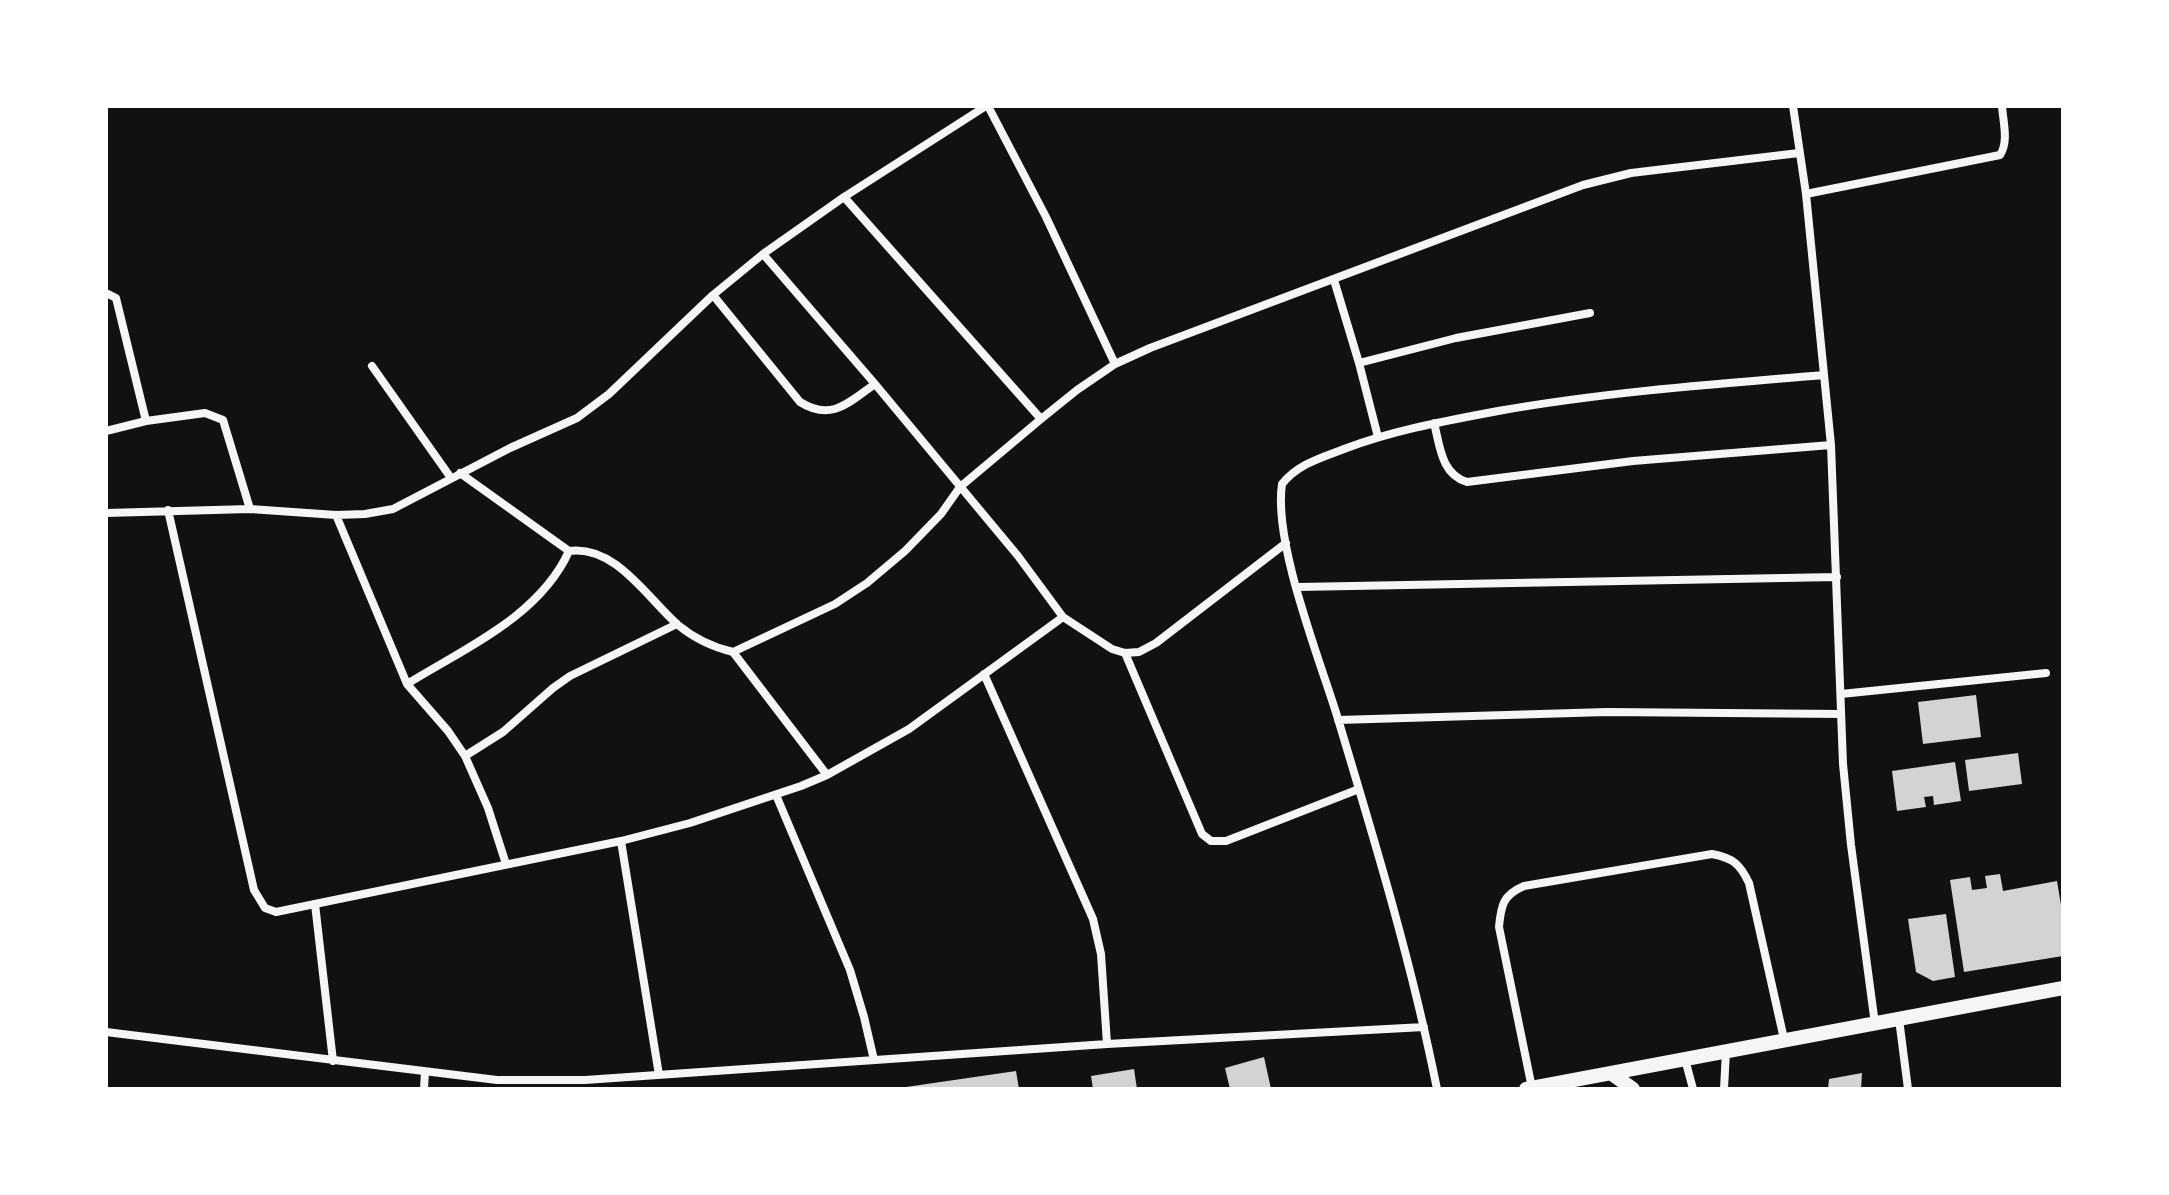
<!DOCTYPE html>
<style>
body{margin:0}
#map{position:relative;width:2169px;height:1195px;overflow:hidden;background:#111;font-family:Mulish,sans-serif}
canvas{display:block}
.frame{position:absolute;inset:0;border:108px solid #fff;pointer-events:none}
</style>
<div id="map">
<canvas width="2169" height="1195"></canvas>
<div class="frame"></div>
</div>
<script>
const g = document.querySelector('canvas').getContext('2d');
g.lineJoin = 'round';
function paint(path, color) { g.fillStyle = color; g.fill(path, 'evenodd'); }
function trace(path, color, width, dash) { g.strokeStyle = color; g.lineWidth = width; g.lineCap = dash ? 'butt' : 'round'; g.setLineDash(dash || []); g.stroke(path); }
const building = new Path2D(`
 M1976 695 1981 737 1923 744 1918 702Z
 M2018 753 2022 784 1969 791 1965 760Z
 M1955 762 1961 801 1934 805 1933 796 1924 797 1926 807 1897 811 1892 771Z
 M2000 874 2003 891 2057 881 2063 917V956L1964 972 1950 880 1970 877 1972 890 1987 888 1985 876Z
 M1946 914 1955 977 1933 981 1916 972 1908 919Z
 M1264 1057 1271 1089H1230L1225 1068Z
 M1134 1069 1137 1089H1093L1091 1076Z
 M1016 1071 1019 1089H906V1087Z
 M1862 1073 1861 1089H1828L1829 1079Z`);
const minor = new Path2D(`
 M988 106 1046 217 1115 364
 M1793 106 1806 194 1831 445 1843 764 1851 845 1875 1024
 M1806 194 2000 155C2009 142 2003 121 2002 106
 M844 197 1041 419
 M763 254 875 384 1018 556 1063 617 1112 649 1125 653 1139 652 1156 643 1286 543
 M1334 280 1359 363 1378 437
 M106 293 116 298 146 421
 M713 295 800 402C832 422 849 402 875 384
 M1359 363 1456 338 1590 313
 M372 366 451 478
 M1434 423C1440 446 1441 474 1467 482L1633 461 1831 445
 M106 431 146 421 205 413 223 420 250 509
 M460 473 569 551C616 545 647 598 678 625 695 639 712 647 733 652L827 775
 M168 510 254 890 265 908 276 912 621 841 690 823 801 786 827 775 909 729 1063 617
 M106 513 250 509 336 515 365 514 393 509 510 448 577 418 609 394 713 295 763 254 844 197 986 106
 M336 515 407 684 448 731 465 756 488 808 506 864
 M1298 587 1837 577
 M733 652 835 604 867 583 905 551 941 514 960 487 1041 419 1077 390 1115 364 1150 348 1583 185 1631 173 1799 153
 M1125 653 1202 834 1211 841H1226L1359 789
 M984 674 1093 919 1101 954 1107 1044
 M407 684C465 648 540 616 569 551
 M1841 694 2046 673
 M1338 720 1607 712 1841 714
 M465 756 503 732 553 688 570 676 677 624
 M776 795 850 970 864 1017 874 1060
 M621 841 659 1075
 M315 904 333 1061
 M1899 1019 1908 1089
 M106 1032 497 1080H585L1107 1044 1424 1027
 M1685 1059 1693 1089
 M1532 1088 1499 927C1501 905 1503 895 1524 886L1712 854C1733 858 1740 864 1749 883L1784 1039
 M424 1089 425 1072
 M1437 1089C1412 964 1375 842 1338 719 1320 660 1273 543 1282 484 1298 464 1321 458 1344 449 1394 430 1445 421 1498 411 1606 392 1715 384 1824 375
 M1724 1089 1726 1051`);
const secondary = new Path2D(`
 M1612 1074 1633 1089
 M1526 1089 2063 988`);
paint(building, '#d3d3d3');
trace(minor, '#f5f5f5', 8);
trace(secondary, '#f5f5f5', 14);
</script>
